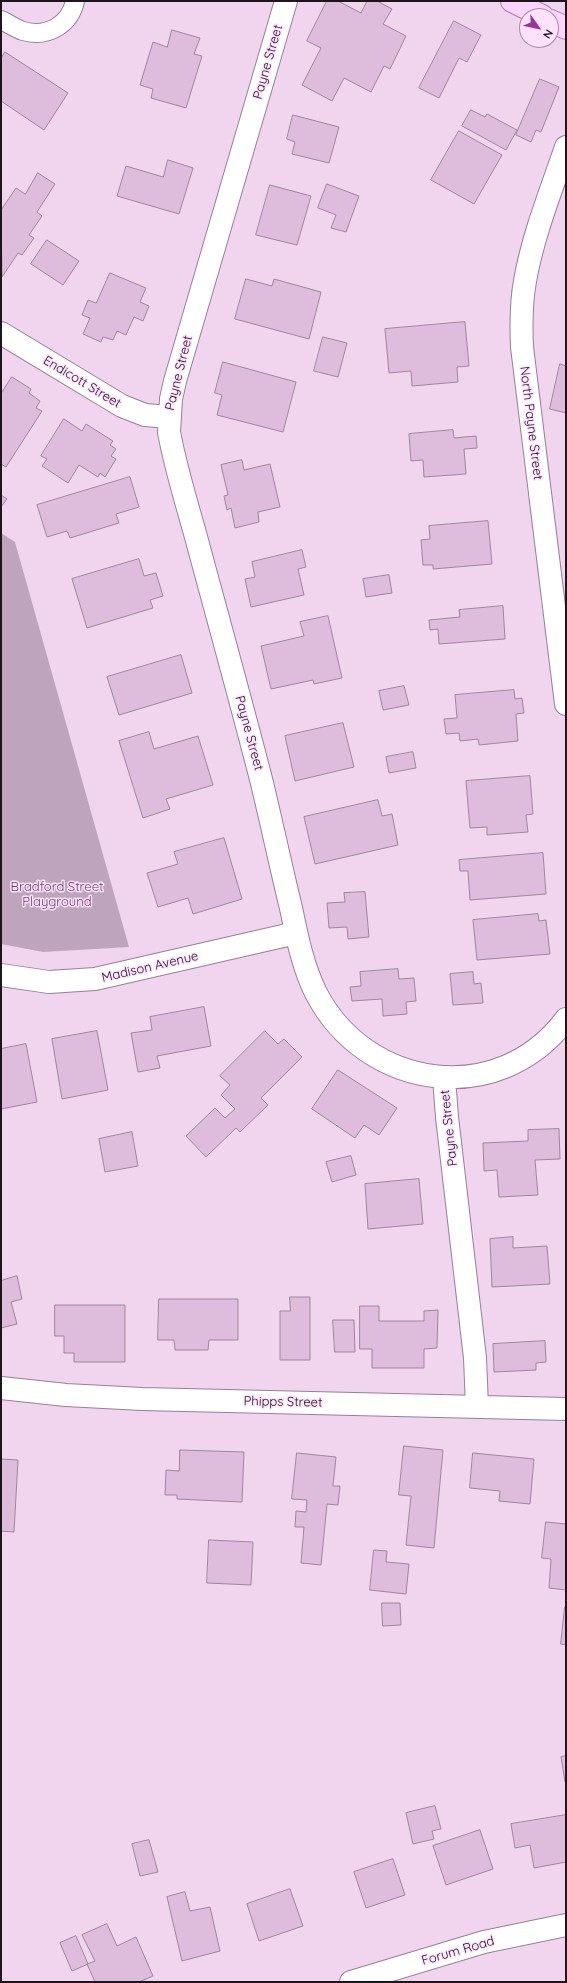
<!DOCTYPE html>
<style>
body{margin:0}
#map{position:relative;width:567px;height:1983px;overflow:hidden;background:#f1d5ef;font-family:Quicksand,sans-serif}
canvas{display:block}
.frame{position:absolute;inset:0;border:2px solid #1d141c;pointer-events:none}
.north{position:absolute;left:519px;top:8px;width:40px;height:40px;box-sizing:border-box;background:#fee2fc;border:1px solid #a490a2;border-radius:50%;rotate:123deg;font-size:11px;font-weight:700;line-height:16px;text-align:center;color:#1d141c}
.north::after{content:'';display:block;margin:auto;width:14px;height:18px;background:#9b359a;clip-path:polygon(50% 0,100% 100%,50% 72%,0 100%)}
</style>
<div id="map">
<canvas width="567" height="1983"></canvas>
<div class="frame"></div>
<div class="north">N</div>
</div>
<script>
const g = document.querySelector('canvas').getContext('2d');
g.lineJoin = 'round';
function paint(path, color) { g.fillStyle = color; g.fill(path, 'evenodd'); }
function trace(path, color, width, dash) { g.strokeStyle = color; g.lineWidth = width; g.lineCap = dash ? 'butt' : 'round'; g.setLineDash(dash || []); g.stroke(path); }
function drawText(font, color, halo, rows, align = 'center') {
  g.font = font + ' Quicksand,sans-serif'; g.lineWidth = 3; g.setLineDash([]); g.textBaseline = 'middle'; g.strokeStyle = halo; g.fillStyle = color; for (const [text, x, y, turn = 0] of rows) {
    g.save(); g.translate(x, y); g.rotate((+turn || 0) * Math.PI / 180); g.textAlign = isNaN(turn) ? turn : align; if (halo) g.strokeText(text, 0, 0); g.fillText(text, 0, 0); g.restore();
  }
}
const green = new Path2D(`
 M1 533 15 542 129 947 43 952 1 944Z`);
const building = new Path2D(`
 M327 1H338L361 13 367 1H377L392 9 383 24 406 36 390 69 384 66 371 92 344 78 332 101 302 85 321 48 307 41Z
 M454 21 481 35 467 62 459 58 439 98 419 88Z
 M172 30 200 38 194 54 202 56 186 108 151 98 153 89 140 85 153 42 167 47Z
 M5 52 68 93 44 130 1 101V59Z
 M540 79 559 87 541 132 536 130 531 142 516 135Z
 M471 110 485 117 487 114 517 130 506 150 462 126Z
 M293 115 339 127 329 163 292 154 295 142 287 139Z
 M459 131 502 155 474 204 431 180Z
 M168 160 193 168 179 214 117 196 126 166 163 177Z
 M38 173 55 184 37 212 42 216 29 235 34 238 22 255 18 253 2 277 1 210 16 188 25 194Z
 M327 184 359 196 346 232 331 228 336 215 318 208Z
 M270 185 311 196 297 245 256 235Z
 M47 240 79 261 63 285 31 264Z
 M110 273 146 288 140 302 149 306 143 321 134 317 126 335 117 331 113 340 103 337 101 342 83 334 90 318 82 315 88 300 96 303Z
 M246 279 272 286 274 279 321 292 309 339 235 319Z
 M465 322 469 366 457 367 458 382 412 386 411 371 389 373 385 329Z
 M323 337 347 343 338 377 314 371Z
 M223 362 296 382 283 432 217 415 222 395 215 393Z
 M560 364 566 366V413L550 409Z
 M12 377 31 389 29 393 40 401 36 408 42 411 6 467 1 464V394Z
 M64 419 82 431 86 424 113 441 110 445 116 449 111 456 116 459 105 477 100 473 98 477 79 465 68 483 42 466 47 459 41 456Z
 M453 430 454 438 476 436 477 448 464 449 466 474 424 477 423 460 411 461 409 434Z
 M242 460 244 470 270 464 280 507 258 512 259 522 235 528 231 508 227 510 224 496 228 495 221 465Z
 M130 477 139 507 116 514 119 523 70 538 67 531 47 537 37 505Z
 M1 495 7 499 1 507Z
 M488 521 492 564 433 569V565H423L421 540 430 539 429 526Z
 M302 550 306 567 298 569 304 595 251 607 245 579 255 577 252 562Z
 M139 559 144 576 156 573 163 596 150 600 153 608 87 628 72 579Z
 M389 575 392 593 366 597 363 579Z
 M503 606 505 639 439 644 438 629 430 630 429 620 460 617 459 610Z
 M328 616 342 678 314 684 313 680 271 689 261 646 304 636 300 622Z
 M181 655 192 693 119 715 107 677Z
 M404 686 409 705 383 710 379 691Z
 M514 690 515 699 522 698 524 713 516 714 518 741 479 745 478 739 460 741 459 733 446 734 444 719 457 718 455 695Z
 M343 723 354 767 295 781 285 736Z
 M149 732 154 749 198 736 213 785 166 799 170 809 143 818 119 741Z
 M413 752 416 768 389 773 386 757Z
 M530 776 533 814 526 815 528 832 487 835V827L470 828 466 781Z
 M378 800 382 816 392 814 398 845 315 864 304 817Z
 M224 838 242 899 193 914 188 898 158 907 147 873 178 864 174 852Z
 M543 853 546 894 470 900 468 871H460L459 860Z
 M365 892 369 937 348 939 347 927 329 928 327 903 345 902 344 893Z
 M538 914 539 921 546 920 550 954 477 960 473 920Z
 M398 969 399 979 414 978 416 1001 406 1002 407 1014 383 1016 382 999 352 1001 350 987 361 986 360 972Z
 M473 972 474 984 481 983 483 1003 453 1005 450 974Z
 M204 1007 211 1046 157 1056 160 1068 138 1072 131 1033 152 1030 150 1017Z
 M97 1031 108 1090 62 1099 52 1039Z
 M265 1031 278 1044 284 1039 302 1057 261 1098 268 1105 240 1132 236 1128 206 1157 186 1136 215 1108 225 1118 235 1109 221 1095 230 1085 220 1076Z
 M26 1044 37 1102 1 1109V1049Z
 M338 1070 397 1108 379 1135 364 1125 355 1138 312 1109Z
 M559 1129 560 1159 535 1160 538 1195 499 1197 497 1170 484 1171 483 1143 528 1141V1130Z
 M132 1132 138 1166 105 1172 99 1139Z
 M351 1156 356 1175 332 1182 326 1162Z
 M419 1179 423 1224 368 1229 365 1184Z
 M513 1237V1248L547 1246 550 1284 492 1287 490 1239Z
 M17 1276 22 1299 11 1302 17 1324 1 1328V1281Z
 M290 1297H310V1360H280V1311H290Z
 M159 1299H238V1340H209L208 1350H175L174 1340H158Z
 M55 1305H125V1362H74V1353H64V1336H55Z
 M360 1306H379V1321H424V1311L438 1310 437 1348 424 1349V1368H372V1349H360Z
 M333 1320H354L355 1352H335Z
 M545 1341 546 1362 536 1363V1370L494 1372 493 1344Z
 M404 1446 443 1450 434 1548 406 1545 411 1496 399 1495Z
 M180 1450 244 1452 242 1502 177 1499V1495H165L166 1470 179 1471Z
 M297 1453 336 1457 333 1486H340L338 1505 327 1504 321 1565 301 1563 304 1527H295L296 1511 306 1512 307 1500 292 1499Z
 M473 1453 534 1459 530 1504 499 1501 500 1491 470 1488Z
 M1 1459 18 1460 14 1532 1 1531Z
 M546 1522 566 1524V1590L549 1588 551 1559 542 1558Z
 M209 1540 253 1542 251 1585 207 1583Z
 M374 1550 387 1551 386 1562 409 1564 406 1594 370 1590Z
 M382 1603H400L401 1625 383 1626Z
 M565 1607H566V1645L561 1644Z
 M566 1756V1782H565L561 1757Z
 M435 1806 441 1829 432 1831 434 1839 413 1844 406 1813Z
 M566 1815V1862L534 1868 530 1845 515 1848 511 1824Z
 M480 1830 493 1869 446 1885 433 1846Z
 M149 1840 158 1872 140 1876 132 1844Z
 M393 1859 405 1895 366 1908 354 1872Z
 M290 1889 303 1926 259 1941 247 1904Z
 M185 1892 190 1911 210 1907 220 1951 182 1961 167 1897Z
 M107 1924 117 1946 136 1937 153 1976 139 1982H95L87 1964 95 1961 82 1935Z
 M76 1936 88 1964 72 1971 60 1943Z`);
const lane = new Path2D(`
 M1 20C8 23 16 29 23 31 47 38 70 25 75 1`);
const street = new Path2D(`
 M286 1 175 381 171 399 169 432C176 471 189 510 199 548 220 626 242 705 262 783 272 825 281 867 291 908 297 937 303 967 316 993 366 1090 499 1109 566 1019
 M566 147C551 191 533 235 525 281 521 303 521 325 522 347L566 704
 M1 333 122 406 145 415 169 417
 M1 975 49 982 95 979 296 933
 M444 1078 447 1117 475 1358 477 1406
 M1 1388 66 1395 142 1399 566 1409
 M351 1982 484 1942 566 1925`);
const primary = new Path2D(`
 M512 1 542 16
 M551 21 566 28`);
const streetNames = [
 ["Payne Street",268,62,-74],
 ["Payne Street",179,373,-76],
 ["Endicott Street",82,382,31],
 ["North Payne Street",531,423,83],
 ["Payne Street",249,733,75],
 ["Madison Avenue",150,967,-13],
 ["Payne Street",449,1128,-96],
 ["Phipps Street",283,1402,1],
 ["Forum Road",458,1951,-16]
];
const parkNames = [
 ["Bradford Street",57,887],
 ["Playground",57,902]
];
paint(green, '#bea5bd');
paint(building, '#debcdc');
trace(building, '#9e859c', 1);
trace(lane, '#987f97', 20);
trace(street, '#987f97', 24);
trace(primary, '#af7dac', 24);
trace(lane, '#fff', 18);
trace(street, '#fff', 22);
trace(primary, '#fed3fc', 22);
drawText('13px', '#1d141c', '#fee2fc', streetNames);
drawText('13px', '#693d68', '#fee2fc', parkNames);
</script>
